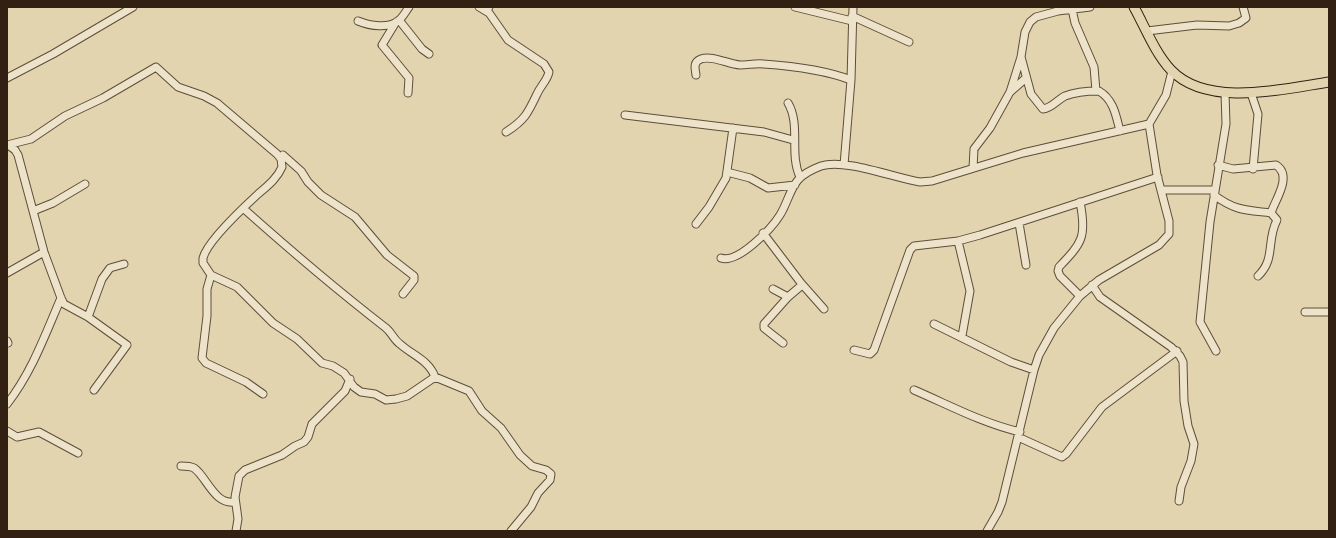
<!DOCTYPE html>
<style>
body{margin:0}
#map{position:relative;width:1336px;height:538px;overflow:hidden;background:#e2d4ae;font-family:Alegreya,serif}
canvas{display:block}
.frame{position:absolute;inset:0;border:8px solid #322112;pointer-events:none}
</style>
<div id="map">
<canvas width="1336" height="538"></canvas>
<div class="frame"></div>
</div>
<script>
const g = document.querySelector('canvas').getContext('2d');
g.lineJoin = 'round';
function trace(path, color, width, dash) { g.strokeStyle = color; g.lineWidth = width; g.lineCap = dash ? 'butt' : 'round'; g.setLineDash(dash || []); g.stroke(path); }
const minor = new Path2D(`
 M479 7 489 13
 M489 7 487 10 508 40 544 64 549 72C547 81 541 85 537 94 528 113 525 120 506 132
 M795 7 852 21
 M1072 9 1075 23 1094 67 1096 91
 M852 16 909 42
 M399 20 422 49 429 54
 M358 21C370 26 389 29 399 20 403 17 406 11 409 7
 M396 22 382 45 409 78 408 93
 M1147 31 1197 25 1229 26 1239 23 1246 18 1243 7
 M1021 57 1031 94 1043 109C1052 108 1057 100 1065 96 1075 92 1088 91 1099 91 1114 100 1116 116 1120 131
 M696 75C695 68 693 62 701 59 712 55 728 64 740 65 748 65 756 63 764 64 792 66 825 70 851 80
 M7 78 53 54 133 7
 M1010 92 1026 78
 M1251 93 1258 114 1253 169
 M788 103C801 125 789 154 800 177
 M625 115 764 132 793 140
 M7 145 31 139 65 116 103 98 156 67 178 87 204 96 217 103 277 154 281 159 282 167C277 179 266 187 257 195 244 207 207 242 203 258V263L211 275 237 287 273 323 297 339 322 363 333 366 344 373 354 387 361 392 375 394 386 400 396 399 407 396 435 377 469 391 482 411 501 428 520 455 532 466 546 470 551 474 550 480 538 493 531 507 511 531
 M8 145 15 150 18 155 44 252 61 298 64 304 88 317 127 345 94 390
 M281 159 283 155 301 171 308 182 321 195 355 217 387 255 414 276V280L403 294
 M844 165 851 80 853 7
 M1218 165 1233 169 1276 165C1293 176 1275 200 1271 213
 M973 168 974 149 990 128 1010 92 1021 57 1025 32 1030 22 1036 17 1058 11 1090 7
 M727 172 750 178 768 188 795 185
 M1161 190H1214
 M1214 195C1235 211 1247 210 1271 213L1277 220C1266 241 1276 259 1258 276
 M244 209C290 250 337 290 386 328 392 333 394 340 400 344 412 355 429 360 435 377
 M33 211 53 203 85 184
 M1019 223 1026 265
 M696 224 709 207 726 178 733 128
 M763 233 801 283 824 309
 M958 241 970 291 962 336
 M721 258C738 264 772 228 780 215 787 204 790 189 798 180 804 173 813 169 821 166 844 158 895 178 920 182L932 181 1023 153 1149 124
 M7 273 44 252
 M211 275 207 289V316L202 358 206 363 246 382 263 394
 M1092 285 1100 297 1171 347 1180 356 1183 362 1184 401 1188 426 1194 444 1191 461 1181 487 1179 501
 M773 289 788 297
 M1080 296 1060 276 1058 271 1059 267C1082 243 1087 237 1080 202
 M1305 312H1329
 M88 317 102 279 110 268 124 264
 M934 324 1011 362 1034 370
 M7 341 8 343
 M783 343 764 328V324L788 297 802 285
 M854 350 870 354 874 350 910 250 914 246 958 241 980 235 1158 177
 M1216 351 1200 322 1210 222 1226 124 1225 93
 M914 390C949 405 982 423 1020 432
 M7 404C32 372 45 335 61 298
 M7 431 17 437 39 432 78 453
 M1018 437 1062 457 1066 454 1102 407 1177 351
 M181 466C185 466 190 466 194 468 207 477 214 505 235 502
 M236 531 238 519 235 497 239 476 245 470 282 455 295 446 304 442 308 437 312 424 345 391 350 379
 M987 531 998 512 1002 502 1034 370 1039 355 1054 328 1080 296 1099 280 1159 245 1169 234V221L1157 175 1149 124 1166 95 1172 71`);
const major = new Path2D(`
 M1134 7C1145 27 1155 53 1171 70 1207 108 1283 89 1329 82`);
trace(minor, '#5e4e39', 9);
trace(major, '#322112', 11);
trace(minor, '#ece3ca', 7);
trace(major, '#e2d4ae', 9);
</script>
